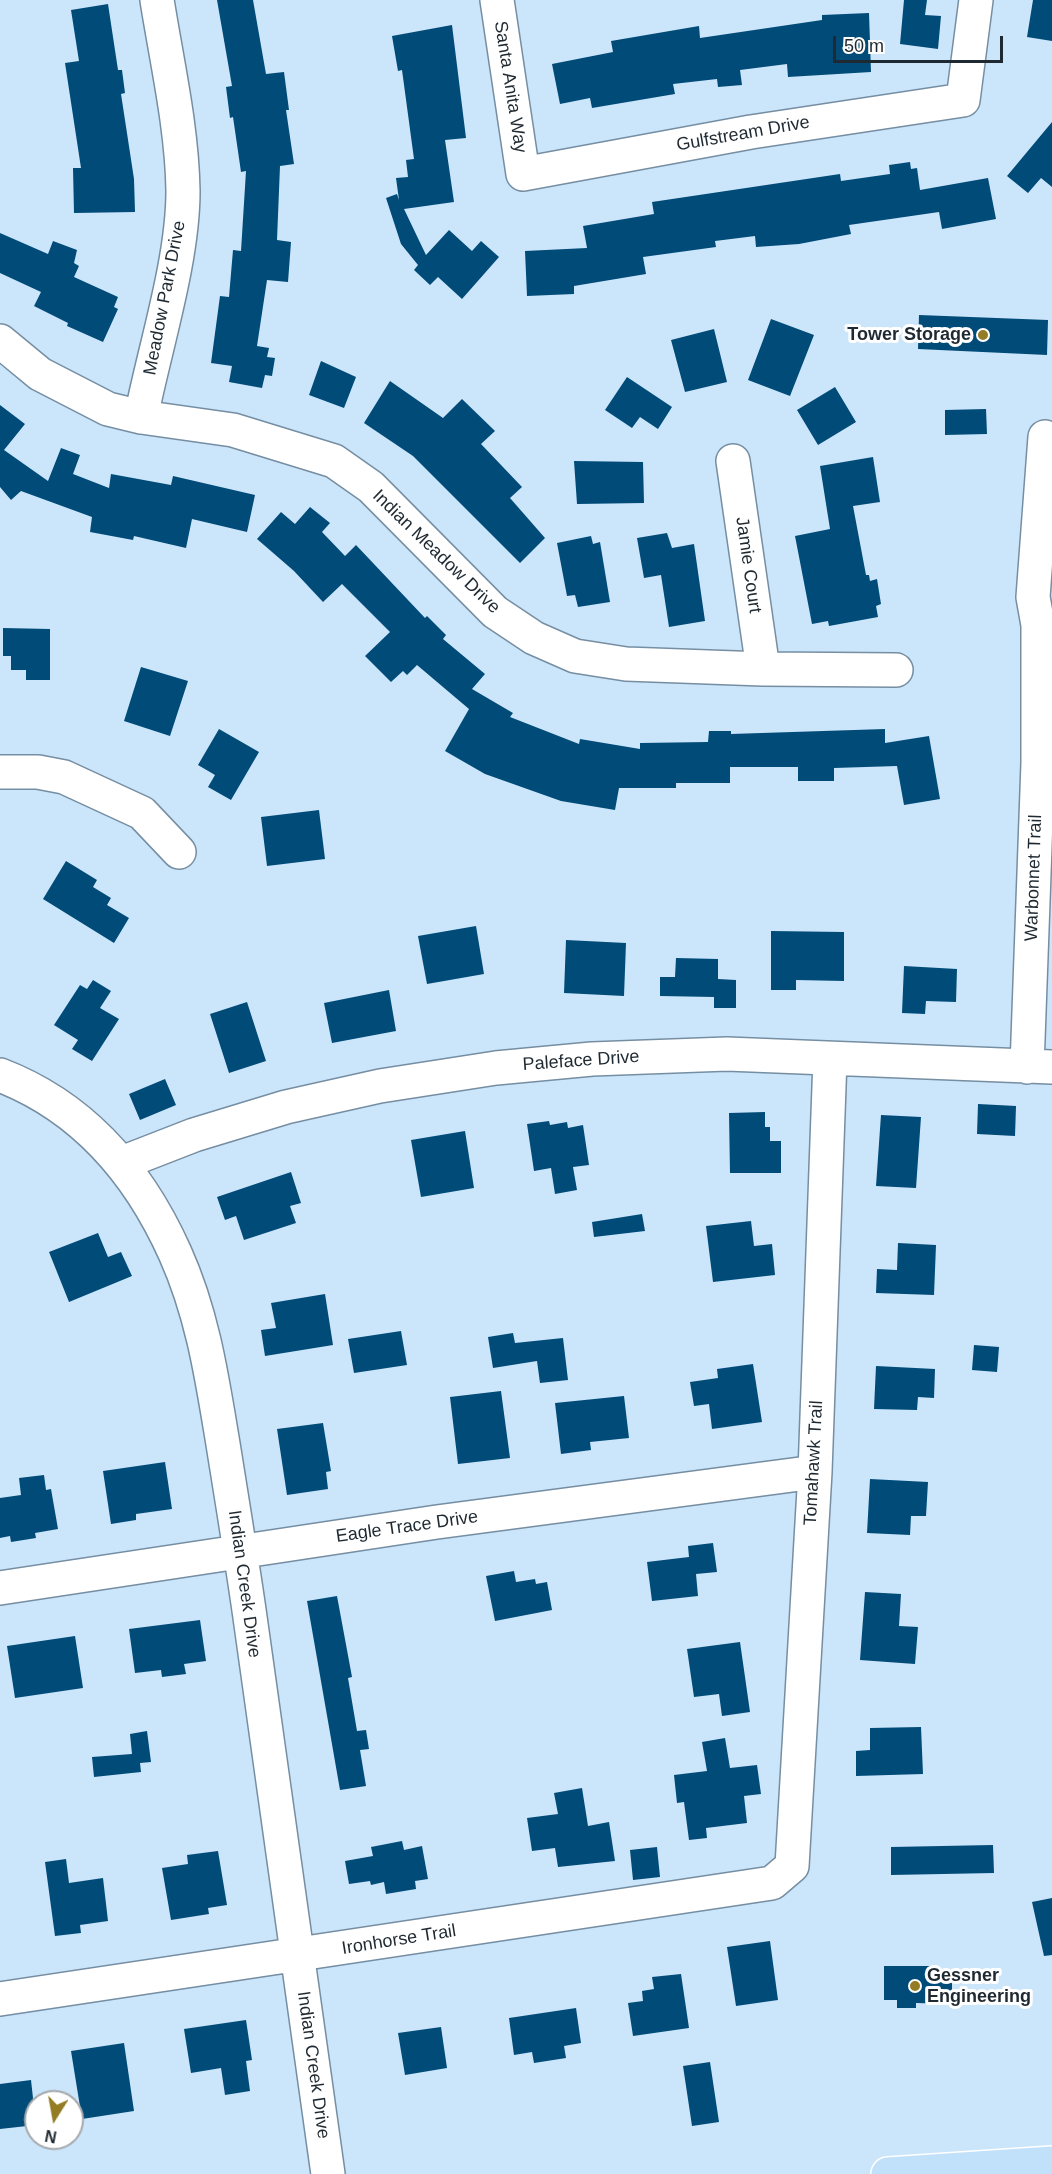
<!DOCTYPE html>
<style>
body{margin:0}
#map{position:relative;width:1052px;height:2174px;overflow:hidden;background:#cbe5fb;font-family:Arial,sans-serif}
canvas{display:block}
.north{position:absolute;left:24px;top:2090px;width:60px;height:60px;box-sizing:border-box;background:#fff;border:2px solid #a5a9ad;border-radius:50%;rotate:191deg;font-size:16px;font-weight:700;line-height:24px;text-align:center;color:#1f2931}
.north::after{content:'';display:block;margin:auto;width:21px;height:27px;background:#937c23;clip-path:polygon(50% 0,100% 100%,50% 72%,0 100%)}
.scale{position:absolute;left:833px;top:36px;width:170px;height:27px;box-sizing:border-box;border:3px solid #1f2931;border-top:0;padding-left:8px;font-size:18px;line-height:21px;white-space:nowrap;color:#1f2931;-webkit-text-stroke:4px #fff;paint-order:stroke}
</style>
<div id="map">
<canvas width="1052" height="2174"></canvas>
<div class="north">N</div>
<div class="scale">50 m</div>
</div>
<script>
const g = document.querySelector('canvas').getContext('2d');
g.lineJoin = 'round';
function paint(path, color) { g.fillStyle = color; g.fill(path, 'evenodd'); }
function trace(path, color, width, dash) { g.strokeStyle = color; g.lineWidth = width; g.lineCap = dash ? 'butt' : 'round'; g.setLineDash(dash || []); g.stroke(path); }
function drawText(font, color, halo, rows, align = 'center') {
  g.font = font + ' Arial,sans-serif'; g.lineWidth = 6; g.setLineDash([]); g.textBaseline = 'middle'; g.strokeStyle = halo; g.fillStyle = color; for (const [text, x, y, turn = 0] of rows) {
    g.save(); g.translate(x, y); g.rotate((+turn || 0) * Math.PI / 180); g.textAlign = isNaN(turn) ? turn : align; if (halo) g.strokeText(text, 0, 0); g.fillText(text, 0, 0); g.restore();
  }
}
const building = new Path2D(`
 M217 0H253L266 74 284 72 289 110H286L294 164 280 166 277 240 291 242 288 282 267 280 257 346 269 348 267 357 275 358 272 376 265 375 262 388 229 382 232 366 211 363 220 296 229 297 233 250 241 251 246 171 241 172 233 117 230 118 226 87 232 86Z
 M904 0H927L925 15 941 16 938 49 900 44Z
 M1033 0H1052V41L1027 37Z
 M108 4 118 70H122L125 93 121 94 134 179 135 212 74 213 73 168H81L65 63 79 61 71 10Z
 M869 13 871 72 788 77 787 64 740 70 742 85 718 87 717 79 673 84 675 94 592 108 590 98 560 104 552 64 613 52 611 41 699 26 700 38 822 20V15Z
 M452 25 466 138 445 140 454 202 404 209 426 255 449 230 472 251 481 241 499 257 462 299 438 277 430 285 414 270 418 265 401 244 386 198 397 194 399 200 396 178 408 177 406 160 414 159 402 70 398 71 392 36Z
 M1052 122V187L1041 178 1028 193 1007 176Z
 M910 162 911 169 917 168 920 190 988 178 996 219 942 229 939 212 849 225 851 234 799 244 756 247 755 236 715 241 716 247 643 257 646 274 574 286V294L527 296 525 251 587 248 583 226 654 214 652 202 840 174 841 181 890 174 889 165Z
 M0 233 48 254 53 241 77 250 74 263 79 266 74 277 118 297 114 307 118 309 103 342 67 326 68 323 34 306 41 292 0 273Z
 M919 315 1048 320 1047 355 918 349Z
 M771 319 814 335 790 396 748 380Z
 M714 329 727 382 685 392 671 340Z
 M321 361 356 377 344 408 309 395Z
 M627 377 672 407 658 429 640 417 632 428 605 410Z
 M390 381 443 418 462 399 495 431 481 444 522 487 510 498 545 538 520 563 413 456 364 423Z
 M835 387 856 422 818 445 797 410Z
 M0 405 25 424 4 450 48 481 61 448 80 455 73 474 109 488 111 474 171 485 173 476 255 495 247 532 192 519 186 548 134 536 133 540 90 532 92 517 21 491 11 500 0 487Z
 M986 409 987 434 945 435V410Z
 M873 457 880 502 853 506 866 575H869L870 581 877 579 881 604 876 606 878 617 829 626 828 621 812 624 795 536 830 529 820 466Z
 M574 461 643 462 644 503 577 504Z
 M310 507 330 523 322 532 345 556 356 545 425 618 427 616 446 635 443 639 485 674 472 689 513 713 510 717 579 744 580 739 640 749V743L708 742 709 731H731V734L885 729V743L929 736 940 799 904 805 897 766 834 768V781H798V767H730V783H676V788H619L615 810 561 801 485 774 445 751 469 709 417 665 407 675 403 671 391 682 365 656 390 632 342 584 323 602 294 571 257 539 281 512 295 524Z
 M667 533 672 548 694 544 705 621 669 627 661 575 644 578 637 538Z
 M591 536 593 544 600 542 610 602 578 607 575 595 567 596 557 543Z
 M3 628 50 629V680H26V670H11V656H3Z
 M141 667 188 681 170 736 124 721Z
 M219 729 259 752 231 800 208 787 215 775 198 765Z
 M319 810 325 859 267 866 261 817Z
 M66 861 97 880 93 887 111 898 107 905 129 918 114 943 43 899Z
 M476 926 484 974 427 984 418 936Z
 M771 931 844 932V981L796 980V990H771Z
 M566 940 626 943 624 996 564 993Z
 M676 958 718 959V979L736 980V1008H714V997L660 996V977H675Z
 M904 966 957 969 956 1002 926 1001 925 1014 902 1013Z
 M93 980 111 991 100 1008 119 1019 92 1061 72 1049 78 1040 54 1025 80 985 87 989Z
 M389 990 396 1031 332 1043 324 1003Z
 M247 1002 266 1061 229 1073 210 1014Z
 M165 1079 176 1105 140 1120 129 1094Z
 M978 1104 1016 1106 1015 1136 977 1134Z
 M765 1112V1127H770V1141H781V1173H730L729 1113Z
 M881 1115 921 1117 916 1188 876 1186Z
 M549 1121 550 1125 567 1122 568 1128 583 1125 589 1165 573 1167 577 1190 555 1194 551 1168 534 1171 527 1124Z
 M465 1131 474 1188 421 1197 411 1140Z
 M291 1172 301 1203 290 1206 296 1223 244 1240 236 1216 225 1220 217 1197Z
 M642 1214 645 1231 594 1237 592 1222Z
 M751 1221 754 1246 772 1244 775 1275 713 1282 706 1226Z
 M98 1233 108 1257 121 1252 132 1276 69 1302 49 1252Z
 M898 1243 936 1245 934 1295 876 1293 877 1269 897 1270Z
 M325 1294 333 1345 265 1356 261 1330 276 1328 271 1303Z
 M401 1331 407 1365 354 1373 348 1339Z
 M513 1333 515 1343 563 1338 568 1380 540 1383 537 1361 493 1368 488 1337Z
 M974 1345 999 1347 997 1372 972 1370Z
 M753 1364 762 1422 712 1429 709 1404 694 1406 690 1382 718 1378 717 1369Z
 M876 1366 935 1369 934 1398 918 1397 917 1410 874 1409Z
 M501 1391 510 1458 458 1464 450 1397Z
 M624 1396 629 1438 590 1442 591 1450 561 1454 555 1403Z
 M323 1423 331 1471 326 1472 328 1489 287 1495 277 1429Z
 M165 1462 172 1509 136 1514V1520L111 1524 103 1471Z
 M44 1475 46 1490 51 1489 58 1529 35 1533 36 1538 11 1542 10 1536 0 1538V1498L21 1495 19 1478Z
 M870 1479 928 1482 926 1516H911L910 1535 867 1533Z
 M713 1543 717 1572 696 1574 698 1596 652 1601 647 1562 689 1557 688 1546Z
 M514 1571 516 1582 535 1579 536 1584 547 1582 552 1610 495 1621 486 1576Z
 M865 1592 901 1594 899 1626 918 1627 915 1664 860 1660Z
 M337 1596 352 1677 348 1678 357 1731 366 1730 369 1749 360 1750 366 1786 340 1790 307 1601Z
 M200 1620 206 1661 184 1664 186 1674 162 1677 161 1670 135 1673 129 1629Z
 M75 1636 83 1688 15 1698 7 1646Z
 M740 1642 750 1712 722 1716 719 1694 694 1697 687 1649Z
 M921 1727 923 1774 856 1776V1751L870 1750V1728Z
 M147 1731 151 1762 140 1763 141 1772 94 1777 92 1757 132 1754 130 1734Z
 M725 1738 730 1768 757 1765 761 1794 744 1796 747 1823 706 1828 707 1838 689 1840 684 1802 677 1803 674 1775 707 1771 702 1742Z
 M582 1788 588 1826 609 1822 615 1861 558 1867 555 1848 532 1851 527 1818 558 1814 554 1793Z
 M402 1841 404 1850 422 1846 428 1879 415 1881 416 1889 386 1894 384 1882 371 1885 370 1881 349 1884 345 1861 373 1856 371 1847Z
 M993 1845 994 1873 891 1875V1847Z
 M657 1847 660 1877 633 1880 630 1850Z
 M218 1851 227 1905 208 1908 209 1914 171 1920 162 1868 188 1864 187 1855Z
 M66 1859 69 1883 103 1878 108 1921 80 1925 81 1933 55 1936 45 1862Z
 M1052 1898V1955L1044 1956 1032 1902Z
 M770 1941 778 2000 736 2006 727 1947Z
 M884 1966H937L936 1975H952V2004L916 2003V2008H897V2000H884Z
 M681 1974 689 2028 633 2036 628 2003 643 2001 642 1991 654 1989 652 1977Z
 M576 2008 581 2043 564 2046 566 2058 534 2063 532 2052 514 2055 509 2018Z
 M246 2020 252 2060 246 2061 250 2091 225 2095 221 2068 191 2073 184 2029Z
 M441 2027 447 2068 405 2075 398 2033Z
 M124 2043 134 2111 82 2119 71 2051Z
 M710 2062 719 2122 692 2126 683 2066Z
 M31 2080 36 2125 0 2129V2084Z`);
const minor = new Path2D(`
 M497 0 523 174 751 132 963 100 976 0
 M0 341 40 374 108 409 141 417 233 430 334 461 371 487 495 612 534 638 575 656 626 664 763 669 896 670
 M141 417C155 347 183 261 183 191 182 127 167 63 157 0
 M733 461 763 669
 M0 772H38L64 777 142 813 179 852
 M1027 1067 1038 763V625L1033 597 1045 437
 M0 1075C83 1107 139 1173 175 1253 203 1315 212 1378 223 1444 232 1500 241 1555 249 1610 275 1798 302 1986 328 2174
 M122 1163 194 1135 286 1107 380 1086 496 1068 592 1059 727 1054 1052 1067
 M0 1588 437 1522 815 1472
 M0 1999 772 1883 792 1866 815 1472 830 1059`);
const major = new Path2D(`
 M888 2174 1052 2163`);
const markers = [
 [983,335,6,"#937c23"],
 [915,1986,6,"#937c23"]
];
const streetNames = [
 ["Santa Anita Way",510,87,81],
 ["Gulfstream Drive",743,134,-10],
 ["Meadow Park Drive",165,298,-79],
 ["Indian Meadow Drive",436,552,44],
 ["Jamie Court",748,565,82],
 ["Warbonnet Trail",1034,878,-88],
 ["Paleface Drive",581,1061,-4],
 ["Tomahawk Trail",814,1463,-87],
 ["Eagle Trace Drive",407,1527,-8],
 ["Indian Creek Drive",244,1584,82],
 ["Ironhorse Trail",399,1940,-9],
 ["Indian Creek Drive",313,2065,82]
];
const poiNames = [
 ["Tower Storage",971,335],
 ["Gessner",927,1976,"left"],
 ["Engineering",927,1997,"left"]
];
paint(building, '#014b78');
trace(minor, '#768ea2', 36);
trace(major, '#fff', 36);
trace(minor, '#fff', 33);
trace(major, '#c1e1fb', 33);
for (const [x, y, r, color] of markers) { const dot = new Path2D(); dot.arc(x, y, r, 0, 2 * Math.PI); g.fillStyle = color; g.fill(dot); trace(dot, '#fff', 2); }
drawText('18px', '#1f2931', '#fff', streetNames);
drawText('bold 18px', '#1f2931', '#fff', poiNames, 'right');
</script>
